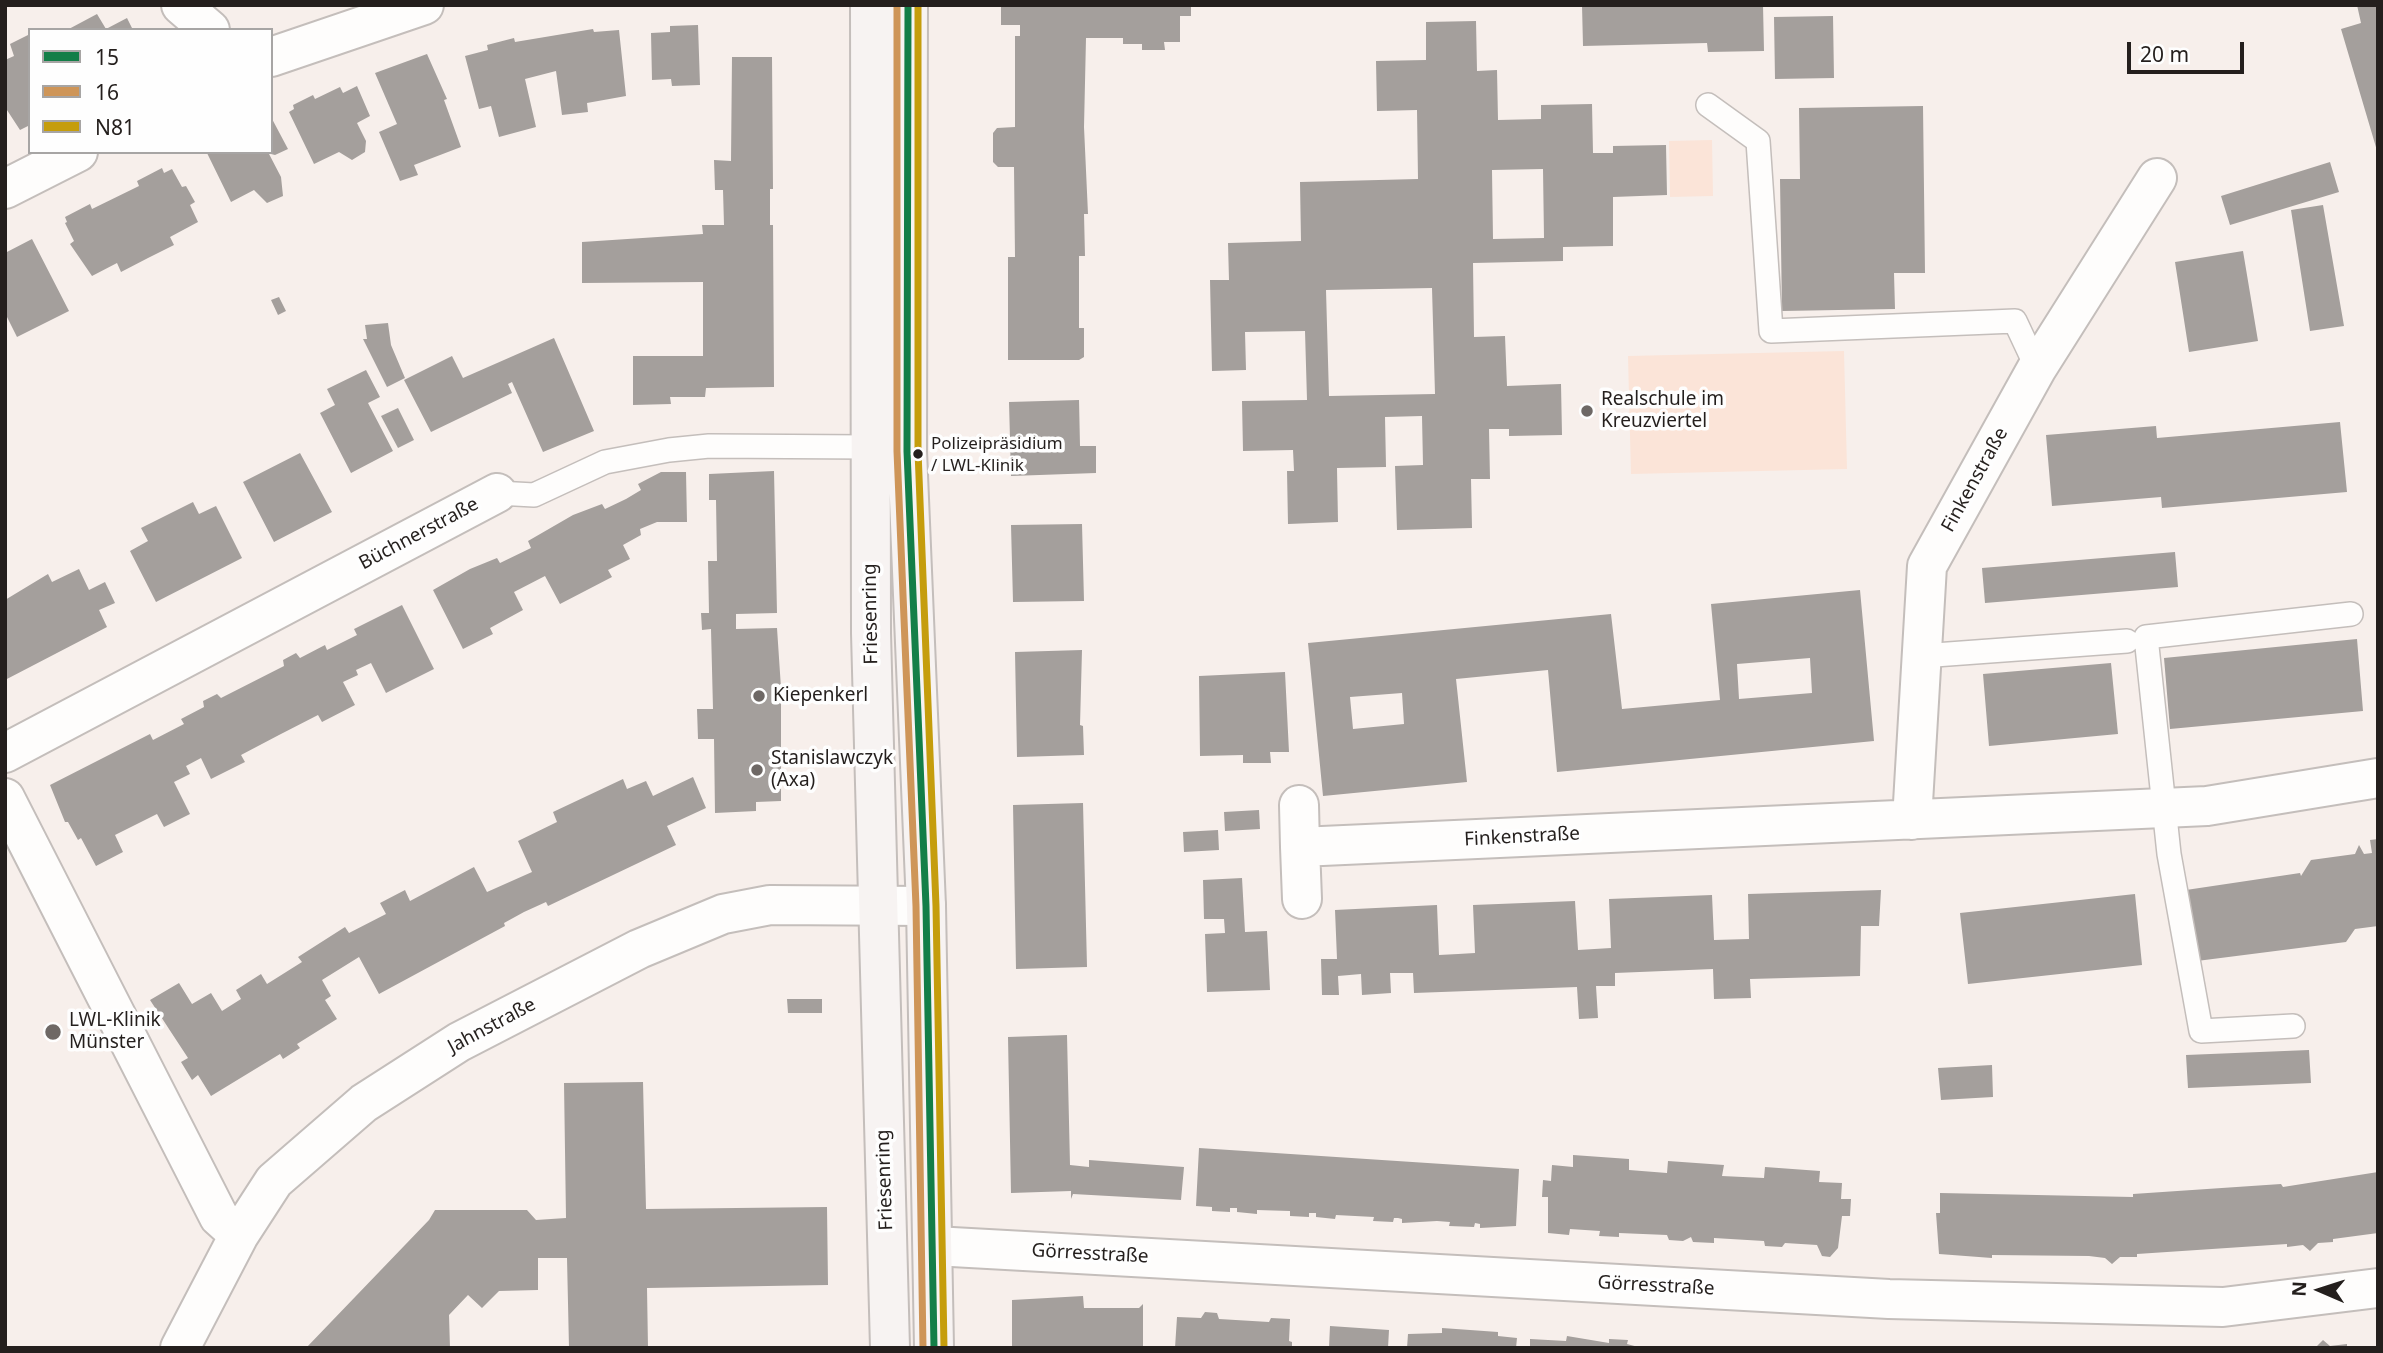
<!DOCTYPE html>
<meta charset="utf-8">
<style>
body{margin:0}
#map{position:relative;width:2383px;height:1353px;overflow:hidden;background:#f7efeb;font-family:"Noto Sans",sans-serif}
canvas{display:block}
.frame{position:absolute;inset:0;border:7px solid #241f1d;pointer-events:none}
.legend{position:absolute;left:28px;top:28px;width:245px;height:126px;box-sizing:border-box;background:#fefefe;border:2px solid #a7a5a4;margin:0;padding:9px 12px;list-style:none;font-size:21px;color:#241f1d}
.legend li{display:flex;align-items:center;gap:14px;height:35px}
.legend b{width:35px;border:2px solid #a7a5a4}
.north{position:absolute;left:2285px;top:1255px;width:70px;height:70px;-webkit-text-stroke:5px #fefefe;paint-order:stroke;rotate:273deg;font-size:19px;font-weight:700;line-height:28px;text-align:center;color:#241f1d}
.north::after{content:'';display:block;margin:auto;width:24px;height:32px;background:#241f1d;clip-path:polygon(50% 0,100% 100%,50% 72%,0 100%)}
.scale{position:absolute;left:2127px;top:42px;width:117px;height:32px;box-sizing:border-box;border:4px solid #241f1d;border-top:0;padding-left:9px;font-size:21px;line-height:24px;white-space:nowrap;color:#241f1d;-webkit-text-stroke:5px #fefefe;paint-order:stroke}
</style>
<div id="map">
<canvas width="2383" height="1353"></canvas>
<div class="frame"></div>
<ul class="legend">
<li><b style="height:9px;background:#137e48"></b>15</li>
<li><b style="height:9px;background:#ce9558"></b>16</li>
<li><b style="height:9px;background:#c59d0c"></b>N81</li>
</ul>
<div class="north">N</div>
<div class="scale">20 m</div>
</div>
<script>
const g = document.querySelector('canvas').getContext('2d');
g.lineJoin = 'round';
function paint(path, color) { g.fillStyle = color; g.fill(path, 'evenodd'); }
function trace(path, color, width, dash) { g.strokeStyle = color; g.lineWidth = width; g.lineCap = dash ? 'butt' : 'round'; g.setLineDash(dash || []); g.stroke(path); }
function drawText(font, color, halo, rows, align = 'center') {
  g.font = font + ' "Noto Sans",sans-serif'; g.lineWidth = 7; g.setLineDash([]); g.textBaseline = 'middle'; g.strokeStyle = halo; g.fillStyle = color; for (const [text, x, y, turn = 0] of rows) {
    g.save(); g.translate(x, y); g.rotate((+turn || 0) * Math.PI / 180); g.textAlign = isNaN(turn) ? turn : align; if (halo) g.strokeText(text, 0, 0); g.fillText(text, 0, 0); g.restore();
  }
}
const green = new Path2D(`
 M1712 140 1713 196 1670 197 1669 141Z
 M1844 351 1847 469 1631 474 1628 356Z`);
const building = new Path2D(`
 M1001 5H1191V16H1180V42H1164L1165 50H1142V44H1123V38H1086L1084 127 1088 214H1084L1085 256H1079V328H1084V357L1079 360H1008V257H1015L1014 167H998L993 162V133L997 128 1015 127V36H1020V25H1001Z
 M1582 5H1763L1764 51 1708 52 1707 43 1583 46Z
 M2357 5H2378V154L2341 29 2361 23Z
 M97 14 106 29 127 18 133 30H67Z
 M1833 16 1834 78 1775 79 1774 17Z
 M1476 21 1477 71 1497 70 1498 120 1541 119V105L1592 104 1593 153H1613V146L1666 145 1667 195 1613 197V246L1563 247V261L1473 263 1474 337 1505 336 1507 386 1561 384 1562 435 1509 436V429H1489L1490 479H1471L1472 528 1397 530 1395 466 1423 465 1422 416 1385 417 1386 467 1337 468 1338 522 1288 524 1287 471H1294L1293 450 1243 451 1242 401 1307 400 1305 331 1245 332 1246 370 1212 371 1210 280H1229L1228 243 1301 241 1300 182 1418 179 1417 110 1377 111 1376 61 1426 60V22ZM1543 169 1544 238 1493 239 1492 170ZM1432 288 1435 394 1329 396 1326 290Z
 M698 25 700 85 672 86 671 79 652 80 651 33 670 32V26Z
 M593 29 594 32 619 30 626 96 587 103 588 112 562 115 556 71 525 79 536 127 499 137 491 106 479 109 465 56 488 50 487 45 514 38 515 42Z
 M30 34V125L20 130 5 107V60L14 56 10 44Z
 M427 54 447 99 444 100 461 147 414 165 418 175 400 181 379 132 397 124 375 73Z
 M732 57H772L773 189H770V225H773L774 387 706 388 705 397H670L671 404 633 405V356H703V282L582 283V242L703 234 702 225H724L723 190H715L714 160 731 161Z
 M357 86 370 116 357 123 366 141 365 152 352 160 339 152 314 164 289 112 294 109 293 105 313 95 315 99 340 87 343 93Z
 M1923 106 1925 273H1894L1895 309 1782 311 1780 179H1800L1799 108Z
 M271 117 288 149 275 155 271 154Z
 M268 152 281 177 283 196 267 203 254 190 231 202 207 153Z
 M2330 162 2339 192 2230 225 2221 196Z
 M162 168 164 173 172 169 182 187 186 186 195 202 190 205 198 222 170 237 174 245 148 258 121 272 117 263 92 276 70 244 74 241 65 223 67 222 65 217 90 204 92 209 139 186 137 181Z
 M2323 205 2344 326 2310 331 2291 210Z
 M32 239 69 311 17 337 5 313V253Z
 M2243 251 2258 341 2189 352 2175 262Z
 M279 297 286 311 278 315 271 300Z
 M388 323 391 345 405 378 387 387 363 339H367L365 325Z
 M554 338 594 431 543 452 512 382 508 384 512 393 431 432 404 380 452 356 463 378Z
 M366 370 380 397 368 403 393 451 351 473 320 413 335 405 327 389Z
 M1079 400 1080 446H1096V473L1011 476 1009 402Z
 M398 408 414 440 398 448 381 416Z
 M2340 422 2347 492 2162 508 2161 497 2052 506 2046 435 2156 426 2157 438Z
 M300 453 332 512 274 542 243 482Z
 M774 471 777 613 736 614V629L777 628 781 688V801L756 802V811L715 813 714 739H698L697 709H713L711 629 702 630 701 613H709L708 561H717L716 500H709V474Z
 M661 472H686L687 522H657L640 529 641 535 623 545 630 559 608 570 612 577 560 604 545 576 514 592 523 610 490 628 493 634 463 649 433 590 470 569 497 558 500 563 531 548 528 541 573 515 602 504 605 509 626 499 641 490 638 484Z
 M193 502 199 514 216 506 242 558 156 602 130 551 148 541 141 528Z
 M1082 524 1084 601 1013 602 1011 525Z
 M2175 552 2178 587 1985 603 1982 568Z
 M79 569 89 590 105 582 115 603 99 610 107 627 5 680V600L48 574 52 582Z
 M1860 590 1874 741 1557 772 1548 670 1456 679 1467 782 1323 796 1308 643 1611 614 1622 709 1720 700 1711 604ZM1810 658 1812 693 1739 699 1737 664ZM1402 693 1404 724 1353 729 1350 697Z
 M402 605 434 669 386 693 371 663 356 670 358 675 343 682 355 705 322 722 318 715 279 735 241 755 245 762 211 779 201 758 186 766 190 774 174 782 190 814 164 827 157 814 115 835 123 852 96 866 81 838 78 840 68 822H65L50 785 150 734 153 740 184 724 181 719 204 707 203 701 217 694 221 698 284 666 283 660 296 653 300 658 325 645 327 650 357 635 354 629Z
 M2357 639 2363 711 2170 729 2164 658Z
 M1082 650 1080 725 1083 726 1084 755 1017 757 1015 652Z
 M2111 663 2118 734 1989 746 1983 674Z
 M1285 672 1289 752H1270L1271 763H1243V755L1200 756 1199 676Z
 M693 777 706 808 667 826 676 845 548 906 546 902 524 912 504 923 505 926 379 994 359 957 322 980 331 996 325 1000 337 1019 297 1044 300 1048 283 1059 280 1054 211 1096 198 1075 192 1080 181 1062 188 1058 150 1000 179 983 192 1004 211 993 222 1011 241 999 236 990 261 974 267 984 302 962 298 957 345 927 349 933 386 914 380 903 405 890 410 901 474 867 487 892 532 872 518 841 557 822 553 812 623 779 627 789 646 781 653 796Z
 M1083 803 1087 967 1016 969 1013 805Z
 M1259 810 1260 829 1225 831 1224 812Z
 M1218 830 1219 850 1184 852 1183 832Z
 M2378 839V926L2355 929 2346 942 2197 961 2186 890 2300 873 2301 876 2311 860 2355 854 2359 845 2364 854 2372 853 2370 840Z
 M1242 878 1245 932 1267 931 1270 990 1207 992 1205 934 1225 933 1224 919H1204L1203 880Z
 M1881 890 1879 926H1861L1860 976 1750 979 1751 998 1714 999 1713 969 1615 973V986H1596L1598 1018 1579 1019 1577 987 1414 993 1413 973H1390L1391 993 1362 995 1361 974 1338 976 1339 995H1322L1321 959H1337L1335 910 1437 905 1439 955 1458 954 1475 953 1473 905 1575 901 1578 950 1611 948 1609 899 1712 895 1714 940 1749 939 1748 894Z
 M2135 894 2142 965 1968 984 1960 913Z
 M787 999H822V1013H788Z
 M1067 1035 1070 1165 1089 1167V1160L1184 1167 1181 1200 1073 1194 1071 1199V1191L1011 1193 1008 1037Z
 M2309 1050 2311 1083 2188 1088 2186 1055Z
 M1992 1065 1993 1097 1941 1100 1938 1068Z
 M643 1082 646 1209 827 1207 828 1285 647 1288 648 1348H569L567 1258H538V1290L499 1291 482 1308 468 1295 449 1315 450 1348H306L429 1220 435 1210H527L536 1220 566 1218 564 1083Z
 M1199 1148 1519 1169 1516 1226 1480 1228V1224L1475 1223 1474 1227 1449 1226 1450 1222 1437 1221 1402 1223V1219L1398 1218H1394L1393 1222 1373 1221 1374 1217 1336 1215 1335 1219 1316 1217V1213H1309V1217L1290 1216V1211L1257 1210V1214L1237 1212V1208H1230V1212L1212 1211V1207L1196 1206Z
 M1573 1155 1629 1159V1170L1667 1173 1668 1161 1724 1165 1722 1176 1764 1178 1765 1167 1820 1171 1819 1182 1842 1183 1841 1199H1851L1850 1216H1842L1838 1248 1830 1257 1822 1256 1817 1245 1785 1243 1782 1247 1765 1246 1764 1241 1714 1238V1243L1693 1242 1691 1237 1683 1241 1669 1240 1667 1235 1619 1233V1237L1599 1236 1600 1231 1570 1229 1569 1235 1548 1233V1197H1542L1543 1180 1551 1181 1552 1165 1573 1167Z
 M2378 1172V1233L2333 1239V1242L2318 1243 2310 1251 2303 1245 2287 1247V1244L2137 1254V1257H2120L2112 1264 2105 1258 2089 1256 1992 1255V1258L1939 1254 1936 1213H1940V1193L2133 1197V1194L2281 1184 2283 1187Z
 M1083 1296 1084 1308H1139L1143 1304V1348H1012V1300Z
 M1205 1312 1217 1313 1219 1319 1269 1322 1271 1318 1290 1319 1289 1341 1292 1342V1348H1175L1177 1317 1201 1318Z
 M1330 1326 1389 1330 1388 1348H1329Z
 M1442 1328 1498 1332V1336L1517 1338 1516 1348H1407L1408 1334 1442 1333Z
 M1567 1336 1609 1343V1339L1628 1340 1627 1344 1642 1348H1530V1339L1566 1341Z
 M2323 1340 2330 1346 2347 1344V1348H2315Z`);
const service = new Path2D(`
 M1708 105 1758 141 1771 331 2015 321 2037 368
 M497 493 534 495 605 462 669 450 709 446 869 447
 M1921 656 2127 641
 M2293 1026 2201 1031 2169 854 2146 637 2351 614`);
const minor = new Path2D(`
 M181 5 210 30
 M271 57 424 5
 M5 189 78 152
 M5 753 497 493
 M5 798 219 1217 239 1235
 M1299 805 1300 847
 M1912 820 1927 566 2037 368 2157 178
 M1302 899 1300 847 2207 806 2378 778
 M934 1246 1889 1299 2223 1307 2378 1288
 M180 1348 239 1235 274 1181 364 1103 459 1042 639 949 723 914 770 905 926 906`);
const secondary = new Path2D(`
 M870 5 871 633 890 1348
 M908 5 907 451 926 906 934 1348`);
const bus1 = new Path2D(`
 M908 5 907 451 926 906 934 1348`);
const bus2 = new Path2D(`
 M897 5V451L916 906 923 1348`);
const bus3 = new Path2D(`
 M918 5V451L936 906 944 1348`);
const markers = [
 [1587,411,7,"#6e6865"],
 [918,454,6,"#241f1d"],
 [759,696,7,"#6e6865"],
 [757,770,7,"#6e6865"],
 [53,1032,9,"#6e6865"]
];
const busNames = [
 ["Polizeipräsidium",931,444],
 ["/ LWL-Klinik",931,466]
];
const poiNames = [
 ["Realschule im",1601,400],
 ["Kreuzviertel",1601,422],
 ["Kiepenkerl",773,696],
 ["Stanislawczyk",771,759],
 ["(Axa)",771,781],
 ["LWL-Klinik",69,1021],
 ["Münster",69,1043]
];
const streetNames = [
 ["Finkenstraße",1975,480,-61],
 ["Büchnerstraße",419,534,-28],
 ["Friesenring",871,614,-91],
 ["Finkenstraße",1522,837,-3],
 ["Jahnstraße",492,1026,-28],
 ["Friesenring",885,1180,-92],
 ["Görresstraße",1090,1254,3],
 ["Görresstraße",1656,1286,3]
];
paint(green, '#fbe4d8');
paint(building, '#a49f9c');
trace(service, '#c4bebb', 26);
trace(minor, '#c4bebb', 42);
trace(secondary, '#c4bebb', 42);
trace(service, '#fefdfc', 23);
trace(minor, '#fefdfc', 38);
trace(secondary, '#f7f3f2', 38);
trace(bus1, '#137e48', 7);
trace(bus2, '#ce9558', 7);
trace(bus3, '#c59d0c', 7);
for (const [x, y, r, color] of markers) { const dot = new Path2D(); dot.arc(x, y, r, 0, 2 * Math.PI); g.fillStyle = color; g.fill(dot); trace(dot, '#fefefe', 2.5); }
drawText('17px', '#241f1d', '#fefefe', busNames, 'left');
drawText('19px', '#241f1d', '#fefefe', poiNames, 'left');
drawText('19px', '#241f1d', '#fefefe', streetNames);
</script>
